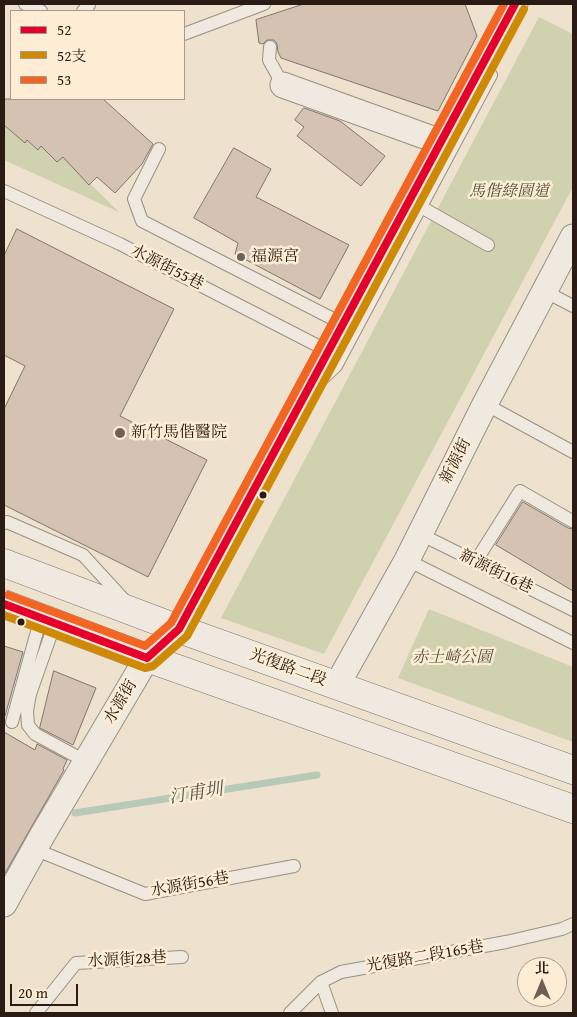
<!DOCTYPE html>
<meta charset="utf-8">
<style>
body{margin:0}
#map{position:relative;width:577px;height:1017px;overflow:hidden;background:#eee1cd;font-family:"Gentium Book Plus","Noto Serif TC",serif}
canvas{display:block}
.frame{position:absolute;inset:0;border:5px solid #2a1b14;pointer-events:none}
.legend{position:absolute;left:10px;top:10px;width:175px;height:90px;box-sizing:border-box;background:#fdedd5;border:1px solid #a99988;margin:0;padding:6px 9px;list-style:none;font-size:15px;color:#2a1b14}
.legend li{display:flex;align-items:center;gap:10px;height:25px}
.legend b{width:25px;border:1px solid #a99988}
.north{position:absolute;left:517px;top:957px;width:50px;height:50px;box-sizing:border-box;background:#fdedd5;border:1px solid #a99988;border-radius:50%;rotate:0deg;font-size:14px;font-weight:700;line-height:20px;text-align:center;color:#2a1b14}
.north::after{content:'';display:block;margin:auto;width:18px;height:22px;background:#6f6055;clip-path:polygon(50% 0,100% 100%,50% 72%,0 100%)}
.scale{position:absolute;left:10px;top:984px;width:68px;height:22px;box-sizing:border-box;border:2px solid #2a1b14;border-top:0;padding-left:6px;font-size:15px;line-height:18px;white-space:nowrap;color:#2a1b14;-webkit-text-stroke:4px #fdedd5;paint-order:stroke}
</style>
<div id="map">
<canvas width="577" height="1017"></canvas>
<div class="frame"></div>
<ul class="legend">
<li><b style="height:6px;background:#e4002b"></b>52</li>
<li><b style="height:6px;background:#ce8a04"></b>52支</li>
<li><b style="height:6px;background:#f26522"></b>53</li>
</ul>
<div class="north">北</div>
<div class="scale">20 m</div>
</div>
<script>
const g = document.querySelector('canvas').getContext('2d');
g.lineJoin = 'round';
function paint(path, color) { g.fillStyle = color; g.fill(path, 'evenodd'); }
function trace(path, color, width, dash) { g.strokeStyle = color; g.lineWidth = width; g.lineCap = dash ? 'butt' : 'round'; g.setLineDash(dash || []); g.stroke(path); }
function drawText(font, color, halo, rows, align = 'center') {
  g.font = font + ' "Gentium Book Plus","Noto Serif TC",serif'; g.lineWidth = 5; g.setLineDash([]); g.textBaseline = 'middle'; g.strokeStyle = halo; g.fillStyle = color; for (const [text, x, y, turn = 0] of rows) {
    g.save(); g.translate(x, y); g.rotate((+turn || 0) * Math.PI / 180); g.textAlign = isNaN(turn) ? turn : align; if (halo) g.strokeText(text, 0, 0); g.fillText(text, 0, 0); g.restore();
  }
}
const green = new Path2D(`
 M539 17 573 34V187L324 654 221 618Z
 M4 125 25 143 32 135 57 162 63 157 119 212 4 160Z
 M429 609 573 667V742L398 678Z`);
const stream = new Path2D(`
 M75 813 317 775`);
const building = new Path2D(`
 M304 4H465L477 36 438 111 281 58 278 52 277 44 274 40H267L263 44 259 43 256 20Z
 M4 99H103L153 144 142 164 115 193 97 177 89 185 63 157 57 162 41 146 38 150 27 140 25 143 4 125Z
 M304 108 340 121 385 156 361 186 297 136 304 127 295 120Z
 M234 148 271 169 256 197 349 245 320 299 235 254 238 243 194 218Z
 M17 229 174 309 120 416 207 460 148 577 4 505V409L25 366 4 355V256Z
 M523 502 568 528 573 529V591L496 545Z
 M4 646 23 652 5 716 4 715Z
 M54 671 96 688 73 745 40 728Z
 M4 732 35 750 37 744 67 760 63 769 64 770 4 875Z`);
const lane = new Path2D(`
 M25 4 41 11
 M83 11 89 5
 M184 34 264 4
 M270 47 269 60 283 85
 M159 149 134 199 142 221 343 324
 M4 191 120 244 328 351
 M421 207 488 245
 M544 291 573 306
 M321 380 336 366 491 75
 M485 404 573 452
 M4 523 7 522 83 555 126 602
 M420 534 573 610
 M407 560 573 643
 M476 561 520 491 572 521
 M55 623 30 694 27 711 28 725 35 734 85 761
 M12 722 41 617
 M34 849 145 894 294 866
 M321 982 332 1013
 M36 1013 76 963 182 957
 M290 1013 321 982 341 972 506 942 562 929 573 924`);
const street = new Path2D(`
 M283 85 441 142
 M337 685 407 560 485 404 573 237
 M4 904 43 834 147 658 179 629 515 4`);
const secondary = new Path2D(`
 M4 563 179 629 573 770
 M4 604 147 658 573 809`);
const bus1 = new Path2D(`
 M4 604 147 658 179 629 515 4`);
const bus2 = new Path2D(`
 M4 615 145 668 153 666 187 636 524 9`);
const bus3 = new Path2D(`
 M8 595 145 646 171 623 504 4`);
const markers = [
 [241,257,5,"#6f6055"],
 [120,433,6,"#6f6055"],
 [263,495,4.5,"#2a1b14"],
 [21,622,4.5,"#2a1b14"]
];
const parkNames = [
 ["馬偕綠園道",509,192],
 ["赤土崎公園",452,658]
];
const poiNames = [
 ["福源宮",251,257],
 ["新竹馬偕醫院",131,433]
];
const streetNames = [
 ["水源街55巷",167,268,27],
 ["新源街",456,461,-63],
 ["新源街16巷",496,572,26],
 ["光復路二段",288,668,20],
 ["水源街",121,702,-59],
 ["水源街56巷",190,885,-10],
 ["光復路二段165巷",425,957,-10],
 ["水源街28巷",127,960,-3]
];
const waterNames = [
 ["汀甫圳",196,794,-9]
];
paint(green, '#d0d2af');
trace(stream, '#b7c9b7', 7);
paint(building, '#d4c3b3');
trace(building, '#7e766b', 1);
trace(lane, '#999084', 14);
trace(street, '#999084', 27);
trace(secondary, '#7e766b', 29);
trace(lane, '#f0e9df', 12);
trace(street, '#f0e9df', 25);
trace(secondary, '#f0e9df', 28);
trace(bus1, '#e4002b', 8);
trace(bus2, '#ce8a04', 8);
trace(bus3, '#f26522', 8);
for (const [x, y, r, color] of markers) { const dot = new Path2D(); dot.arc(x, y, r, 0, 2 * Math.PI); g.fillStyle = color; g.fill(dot); trace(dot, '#fdedd5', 2); }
drawText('italic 16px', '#554e3b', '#fdedd5', parkNames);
drawText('16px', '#2a1b14', '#fdedd5', poiNames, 'left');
drawText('16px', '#2a1b14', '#fdedd5', streetNames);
drawText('italic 18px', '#53544a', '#fdedd5', waterNames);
</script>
